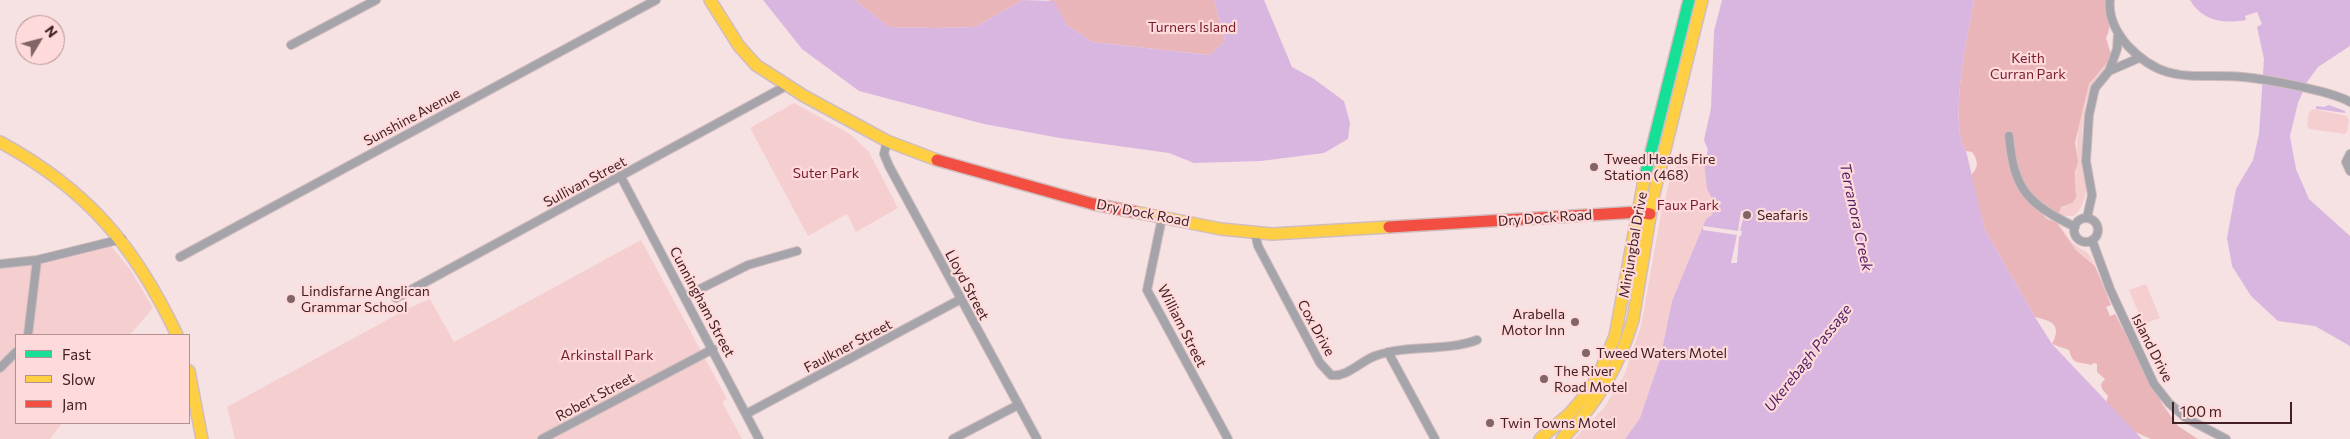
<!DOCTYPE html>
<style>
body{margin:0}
#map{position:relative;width:2350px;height:439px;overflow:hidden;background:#f7e2e3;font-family:Commissioner,sans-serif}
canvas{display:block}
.legend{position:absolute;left:15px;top:334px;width:175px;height:90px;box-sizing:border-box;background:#ffdadb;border:1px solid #b39091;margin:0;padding:6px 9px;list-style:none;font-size:15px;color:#422023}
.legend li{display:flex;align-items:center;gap:10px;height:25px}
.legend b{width:25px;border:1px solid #b39091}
.north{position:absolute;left:15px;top:15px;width:50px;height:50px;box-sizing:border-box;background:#ffdadb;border:1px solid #b39091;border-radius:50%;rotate:53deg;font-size:14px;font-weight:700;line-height:20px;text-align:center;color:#422023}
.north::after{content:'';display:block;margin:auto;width:18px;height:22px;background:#816466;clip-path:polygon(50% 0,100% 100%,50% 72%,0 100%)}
.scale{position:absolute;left:2172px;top:402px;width:120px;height:22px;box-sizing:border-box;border:2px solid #422023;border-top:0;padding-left:6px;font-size:15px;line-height:18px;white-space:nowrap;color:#422023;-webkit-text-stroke:4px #ffdadb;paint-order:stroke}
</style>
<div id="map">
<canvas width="2350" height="439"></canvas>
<ul class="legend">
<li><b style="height:6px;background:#16e098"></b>Fast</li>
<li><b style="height:6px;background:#ffcf43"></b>Slow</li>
<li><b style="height:6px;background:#f24e42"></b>Jam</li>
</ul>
<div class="north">N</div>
<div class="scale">100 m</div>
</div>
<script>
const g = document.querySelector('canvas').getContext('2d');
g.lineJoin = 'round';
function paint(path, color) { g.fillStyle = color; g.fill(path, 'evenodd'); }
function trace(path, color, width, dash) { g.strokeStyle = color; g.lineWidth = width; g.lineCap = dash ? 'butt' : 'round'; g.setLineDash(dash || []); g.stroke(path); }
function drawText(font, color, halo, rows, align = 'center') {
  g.font = font + ' Commissioner,sans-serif'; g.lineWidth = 4.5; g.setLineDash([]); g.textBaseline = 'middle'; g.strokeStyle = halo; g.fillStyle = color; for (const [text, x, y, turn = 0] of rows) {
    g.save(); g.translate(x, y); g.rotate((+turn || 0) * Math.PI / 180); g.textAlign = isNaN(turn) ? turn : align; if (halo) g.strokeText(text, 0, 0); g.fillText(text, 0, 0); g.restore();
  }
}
const green = new Path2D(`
 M2110 59V63C2101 75 2091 85 2087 99 2084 111 2082 125 2082 138 2081 163 2096 196 2074 216H2058L2061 207 2072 203 2076 198C2075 171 2076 107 2090 83 2095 74 2103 66 2110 59Z
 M794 103 850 134 869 152 898 208 856 232 847 214 808 236 750 128Z
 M2313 109 2347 116 2349 120 2347 132 2344 134 2310 129 2307 126 2309 112Z
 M1685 158 1704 164 1707 189 1715 205 1713 215 1706 219 1703 226 1672 301 1660 359 1640 418 1625 439H1574L1604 408 1624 376 1641 326 1661 214 1672 172Z
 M2056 222C2064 228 2067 238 2074 244 2085 253 2089 250 2095 265L2076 250Z
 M105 239 130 269 153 308 130 335H16V423H62L50 439H0V260L29 257Z
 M641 240 727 399 722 402 742 439H235L227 407 409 308 430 299 454 342Z
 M2146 284 2160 318 2143 324 2129 290Z`);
const forest = new Path2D(`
 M855 0H1023L975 27 935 28 889 27Z
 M1048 0H1214L1225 41 1210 55 1092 42 1067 25 1054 2Z
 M1974 0H2108C2110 12 2112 27 2106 38L2112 58 2110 59 2089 84 2084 104 2075 143 2078 162 2075 172 2076 198 2072 203 2061 207 2058 216 2042 214 2047 219 2056 222 2076 250 2095 266 2111 305 2106 307 2110 316 2115 314 2163 405 2178 426 2198 439H2151L2135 432 2106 403 2108 396 2102 389 2101 384 2105 379 2097 372V364L2094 363 2091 365C2076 361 2073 365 2069 350L2052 344C2053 341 2055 339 2055 337 2060 322 2046 320 2035 317L1985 230 1972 180V174C1979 167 1978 160 1972 152L1966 151C1948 121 1968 35 1974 0Z`);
const water = new Path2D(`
 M763 0H855L889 27 935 28 975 27 1023 0 1054 1 1067 25 1092 42 1210 55 1225 41 1214 0H1264L1292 67 1314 79 1344 101 1350 123 1348 139 1324 153 1261 161 1194 163 1169 153 1060 138 984 124 859 91 802 49Z
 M1722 0H1974C1968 35 1948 121 1966 151L1985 230 2035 317 2052 344 2142 439H1625L1640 418 1660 359 1672 301 1703 226 1706 219 1712 215 1715 205 1707 189 1704 164 1708 150 1704 140 1711 108 1714 31Z
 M2190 0H2350V46L2318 67 2307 82 2298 103 2290 136 2296 169 2309 199 2350 236V346L2315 326 2278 321 2251 296 2232 266 2227 238 2236 189 2253 160 2259 134 2264 59 2257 27 2262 24 2257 12 2245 16 2246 20C2224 24 2202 21 2190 0Z
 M2329 105 2345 111V113L2316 109V106L2324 107Z`);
const pier = new Path2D(`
 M1741 211H1745L1740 231H1742L1741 236H1739L1737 263H1731L1737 235 1703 230V226L1738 231Z`);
const street = new Path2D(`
 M2110 0C2108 17 2116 32 2127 45 2165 86 2194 73 2243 77 2265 79 2332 91 2350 102
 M291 45 376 0
 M2109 71 2117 49 2118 34
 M2009 136C2014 190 2027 203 2075 227
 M887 141 884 154 889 166 1037 439
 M2350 154 2346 162 2350 171
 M621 177 759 439
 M1162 218 1147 290 1228 439
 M2087 218 2092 195 2086 161 2089 115 2095 88 2109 71 2139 58
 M2074 230a12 12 0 1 1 24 0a12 12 0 1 1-24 0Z
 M1255 233 1258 246 1320 363 1331 375C1346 378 1361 361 1375 356 1408 344 1445 352 1477 340
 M2092 240 2110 289 2154 384 2169 403 2186 418 2226 439
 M180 257 656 0
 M0 264 37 260
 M686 296 748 265 797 251
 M396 298 786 86
 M28 335 37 260 122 239
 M1388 352 1435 439
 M0 368 16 352
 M746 414 961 299
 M542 439 713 349
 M953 439 1018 405`);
const fast = new Path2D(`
 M1644 180 1689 0`);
const slow = new Path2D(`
 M710 0 739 46 756 65 804 96 887 141 937 160
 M0 142C87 189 135 246 177 335
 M1135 212 1221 229 1272 234 1389 227
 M189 371 202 439
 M1540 439 1569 414 1589 391 1600 372 1615 336 1644 180
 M1562 439C1597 404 1619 367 1633 320L1653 198 1702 0`);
const jam = new Path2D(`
 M937 160 1093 204 1135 212
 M1389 227 1639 212 1650 214`);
const markers = [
 [1594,167,5,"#816466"],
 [1747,215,5,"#816466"],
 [291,299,5,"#816466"],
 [1575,322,5,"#816466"],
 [1586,353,5,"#816466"],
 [1544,379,5,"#816466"],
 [1490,423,5,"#816466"]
];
const parkNames = [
 ["Turners Island",1192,27],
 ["Keith",2028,58],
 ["Curran Park",2028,74],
 ["Suter Park",826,173],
 ["Faux Park",1688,205],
 ["Arkinstall Park",607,355]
];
const streetNames = [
 ["Sunshine Avenue",412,117,-28],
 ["Sullivan Street",585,182,-28],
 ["Dry Dock Road",1143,213,11],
 ["Dry Dock Road",1545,218,-4],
 ["Minjungbal Drive",1633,245,-80],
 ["Lloyd Street",967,285,62],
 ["Cunningham Street",702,302,62],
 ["William Street",1182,326,63],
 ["Cox Drive",1316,328,61],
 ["Faulkner Street",848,346,-28],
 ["Island Drive",2152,348,63],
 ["Robert Street",595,397,-28]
];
const poiNames = [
 ["Tweed Heads Fire",1604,159],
 ["Station (468)",1604,175],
 ["Seafaris",1757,215],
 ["Lindisfarne Anglican",301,291],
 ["Grammar School",301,307],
 ["Arabella",1565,314,"right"],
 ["Motor Inn",1565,330,"right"],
 ["Tweed Waters Motel",1596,353],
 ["The River",1554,371],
 ["Road Motel",1554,387],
 ["Twin Towns Motel",1500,423]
];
const waterNames = [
 ["Terranora Creek",1856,217,78],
 ["Ukerebagh Passage",1808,358,-52]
];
paint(green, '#f5ced0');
paint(forest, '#e9b5b9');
paint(water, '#d9b6e0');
paint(pier, '#f7e2e3');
trace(street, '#d1bdbe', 10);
trace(fast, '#d1bdbe', 14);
trace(slow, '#d1bdbe', 14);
trace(jam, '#d1bdbe', 14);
trace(street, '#a5a4aa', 8);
trace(fast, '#16e098', 11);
trace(slow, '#ffcf43', 11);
trace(jam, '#f24e42', 11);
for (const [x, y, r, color] of markers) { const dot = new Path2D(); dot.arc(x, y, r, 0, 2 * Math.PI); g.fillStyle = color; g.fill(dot); trace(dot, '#ffdadb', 2); }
drawText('14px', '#771e2e', '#ffdadb', parkNames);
drawText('14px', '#422023', '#ffdadb', streetNames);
drawText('14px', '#422023', '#ffdadb', poiNames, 'left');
drawText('italic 15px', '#511f65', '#ffdadb', waterNames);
</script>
